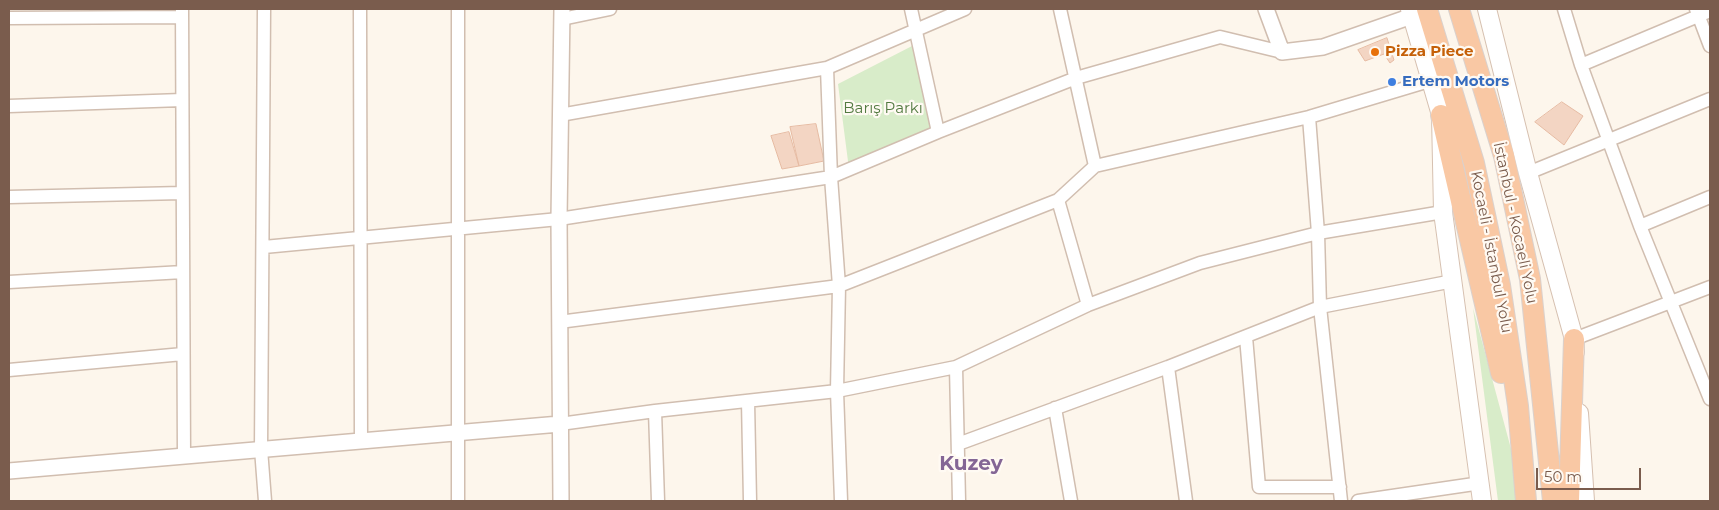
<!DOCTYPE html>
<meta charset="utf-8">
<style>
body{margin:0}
#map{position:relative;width:1719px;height:510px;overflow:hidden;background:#fdf6ec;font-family:Montserrat,sans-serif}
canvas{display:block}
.frame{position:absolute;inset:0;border:10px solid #7a5c4d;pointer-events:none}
.scale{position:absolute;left:1536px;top:468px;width:105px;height:22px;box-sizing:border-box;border:2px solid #7a5c4d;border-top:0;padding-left:6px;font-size:15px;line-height:18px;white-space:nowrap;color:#7a5c4d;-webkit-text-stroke:4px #fffaf3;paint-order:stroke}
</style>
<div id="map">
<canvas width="1719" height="510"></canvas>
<div class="frame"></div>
<div class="scale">50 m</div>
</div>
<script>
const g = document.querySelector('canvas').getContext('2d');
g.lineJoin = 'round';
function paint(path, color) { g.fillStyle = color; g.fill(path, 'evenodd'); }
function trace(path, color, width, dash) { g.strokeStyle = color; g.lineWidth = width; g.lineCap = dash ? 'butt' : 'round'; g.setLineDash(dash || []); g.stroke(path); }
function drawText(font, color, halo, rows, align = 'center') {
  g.font = font + ' Montserrat,sans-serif'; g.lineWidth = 4.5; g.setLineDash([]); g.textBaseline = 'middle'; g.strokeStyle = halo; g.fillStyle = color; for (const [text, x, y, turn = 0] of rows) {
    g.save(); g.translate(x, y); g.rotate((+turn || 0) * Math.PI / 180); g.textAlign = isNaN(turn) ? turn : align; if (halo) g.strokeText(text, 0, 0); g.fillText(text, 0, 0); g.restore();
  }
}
const green = new Path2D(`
 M914 45 932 135 849 169 838 84Z
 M1473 308 1517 471 1519 501H1498Z`);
const building = new Path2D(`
 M1387 38 1394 60 1390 63 1384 54 1365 61 1358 50Z
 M1562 102 1583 116 1564 145 1535 122Z
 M816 124 824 161 799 166 790 127Z
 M789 132 799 166 782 169 771 136Z`);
const minor = new Path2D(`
 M182 9 184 457
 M264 9 261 449 265 501
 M360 9 361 441
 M458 9V501
 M911 9 938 132
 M1060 9 1095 166
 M1564 9 1581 65 1640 226 1710 399
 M1696 9 1710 46
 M9 18 182 17
 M562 19 610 9
 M1581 65 1710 11
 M827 68 831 177 839 286 837 391 841 501
 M9 106 182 100
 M560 115 827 68 965 9
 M1309 117 1318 233 1320 307 1341 501
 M1528 173 1710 99
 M9 197 182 193
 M1058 200 1088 305
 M1640 226 1710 197
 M264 247 559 219 831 177 938 132 1076 78 1220 37 1282 52
 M9 282 183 272
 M559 322 839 286 1058 200 1095 166 1309 117 1429 81
 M1246 337 1259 487H1340
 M1574 339 1710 287
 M956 367 959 501
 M1168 367 1186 501
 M9 370 183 354
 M748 401 750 501
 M1055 408 1071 501
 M655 411 658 501
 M560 424 655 411 837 391 956 367 1088 305 1200 263 1318 233 1443 212
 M958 444 1168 367 1320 307 1453 281
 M1358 501 1481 483`);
const tertiary = new Path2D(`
 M1266 9 1282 52 1323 47 1412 16
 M9 471 560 424
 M561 501 559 219 562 9`);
const secondary = new Path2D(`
 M1410 9 1441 115 1443 212 1482 501
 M1487 9 1528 173 1574 339 1575 352
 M1579 413 1585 501`);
const trunk = new Path2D(`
 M1427 9 1474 163 1500 285 1518 406 1526 501
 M1459 9 1504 156 1530 279 1553 501
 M1441 115 1501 373
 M1569 501 1574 339`);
const markers = [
 [1375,52,5,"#e8710a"],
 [1392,82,5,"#3f7fe0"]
];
const foodNames = [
 ["Pizza Piece",1385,52]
];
const shopNames = [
 ["Ertem Motors",1402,82]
];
const parkNames = [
 ["Barış Parkı",883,109]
];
const streetNames = [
 ["İstanbul - Kocaeli Yolu",1515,223,78],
 ["Kocaeli - İstanbul Yolu",1491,252,79]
];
const districtNames = [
 ["Kuzey",971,464]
];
paint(green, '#d8ecc9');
paint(building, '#f3d5c3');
trace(building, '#e6bba3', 1);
trace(minor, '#d1beb0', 15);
trace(tertiary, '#d1beb0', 18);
trace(secondary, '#d6c0b0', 20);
trace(trunk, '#dad1cd', 22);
trace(minor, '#fff', 12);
trace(tertiary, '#fff', 15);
trace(secondary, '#fff', 18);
trace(trunk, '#f9c8a4', 20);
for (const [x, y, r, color] of markers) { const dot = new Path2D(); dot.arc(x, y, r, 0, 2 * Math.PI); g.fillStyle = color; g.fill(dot); trace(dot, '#fffaf3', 2); }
drawText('bold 15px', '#c56008', '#fffaf3', foodNames, 'left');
drawText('bold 15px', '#366cbe', '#fffaf3', shopNames, 'left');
drawText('15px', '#537a41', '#fffaf3', parkNames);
drawText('15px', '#7a5c4d', '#fffaf3', streetNames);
drawText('bold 20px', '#846695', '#fffaf3', districtNames);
</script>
